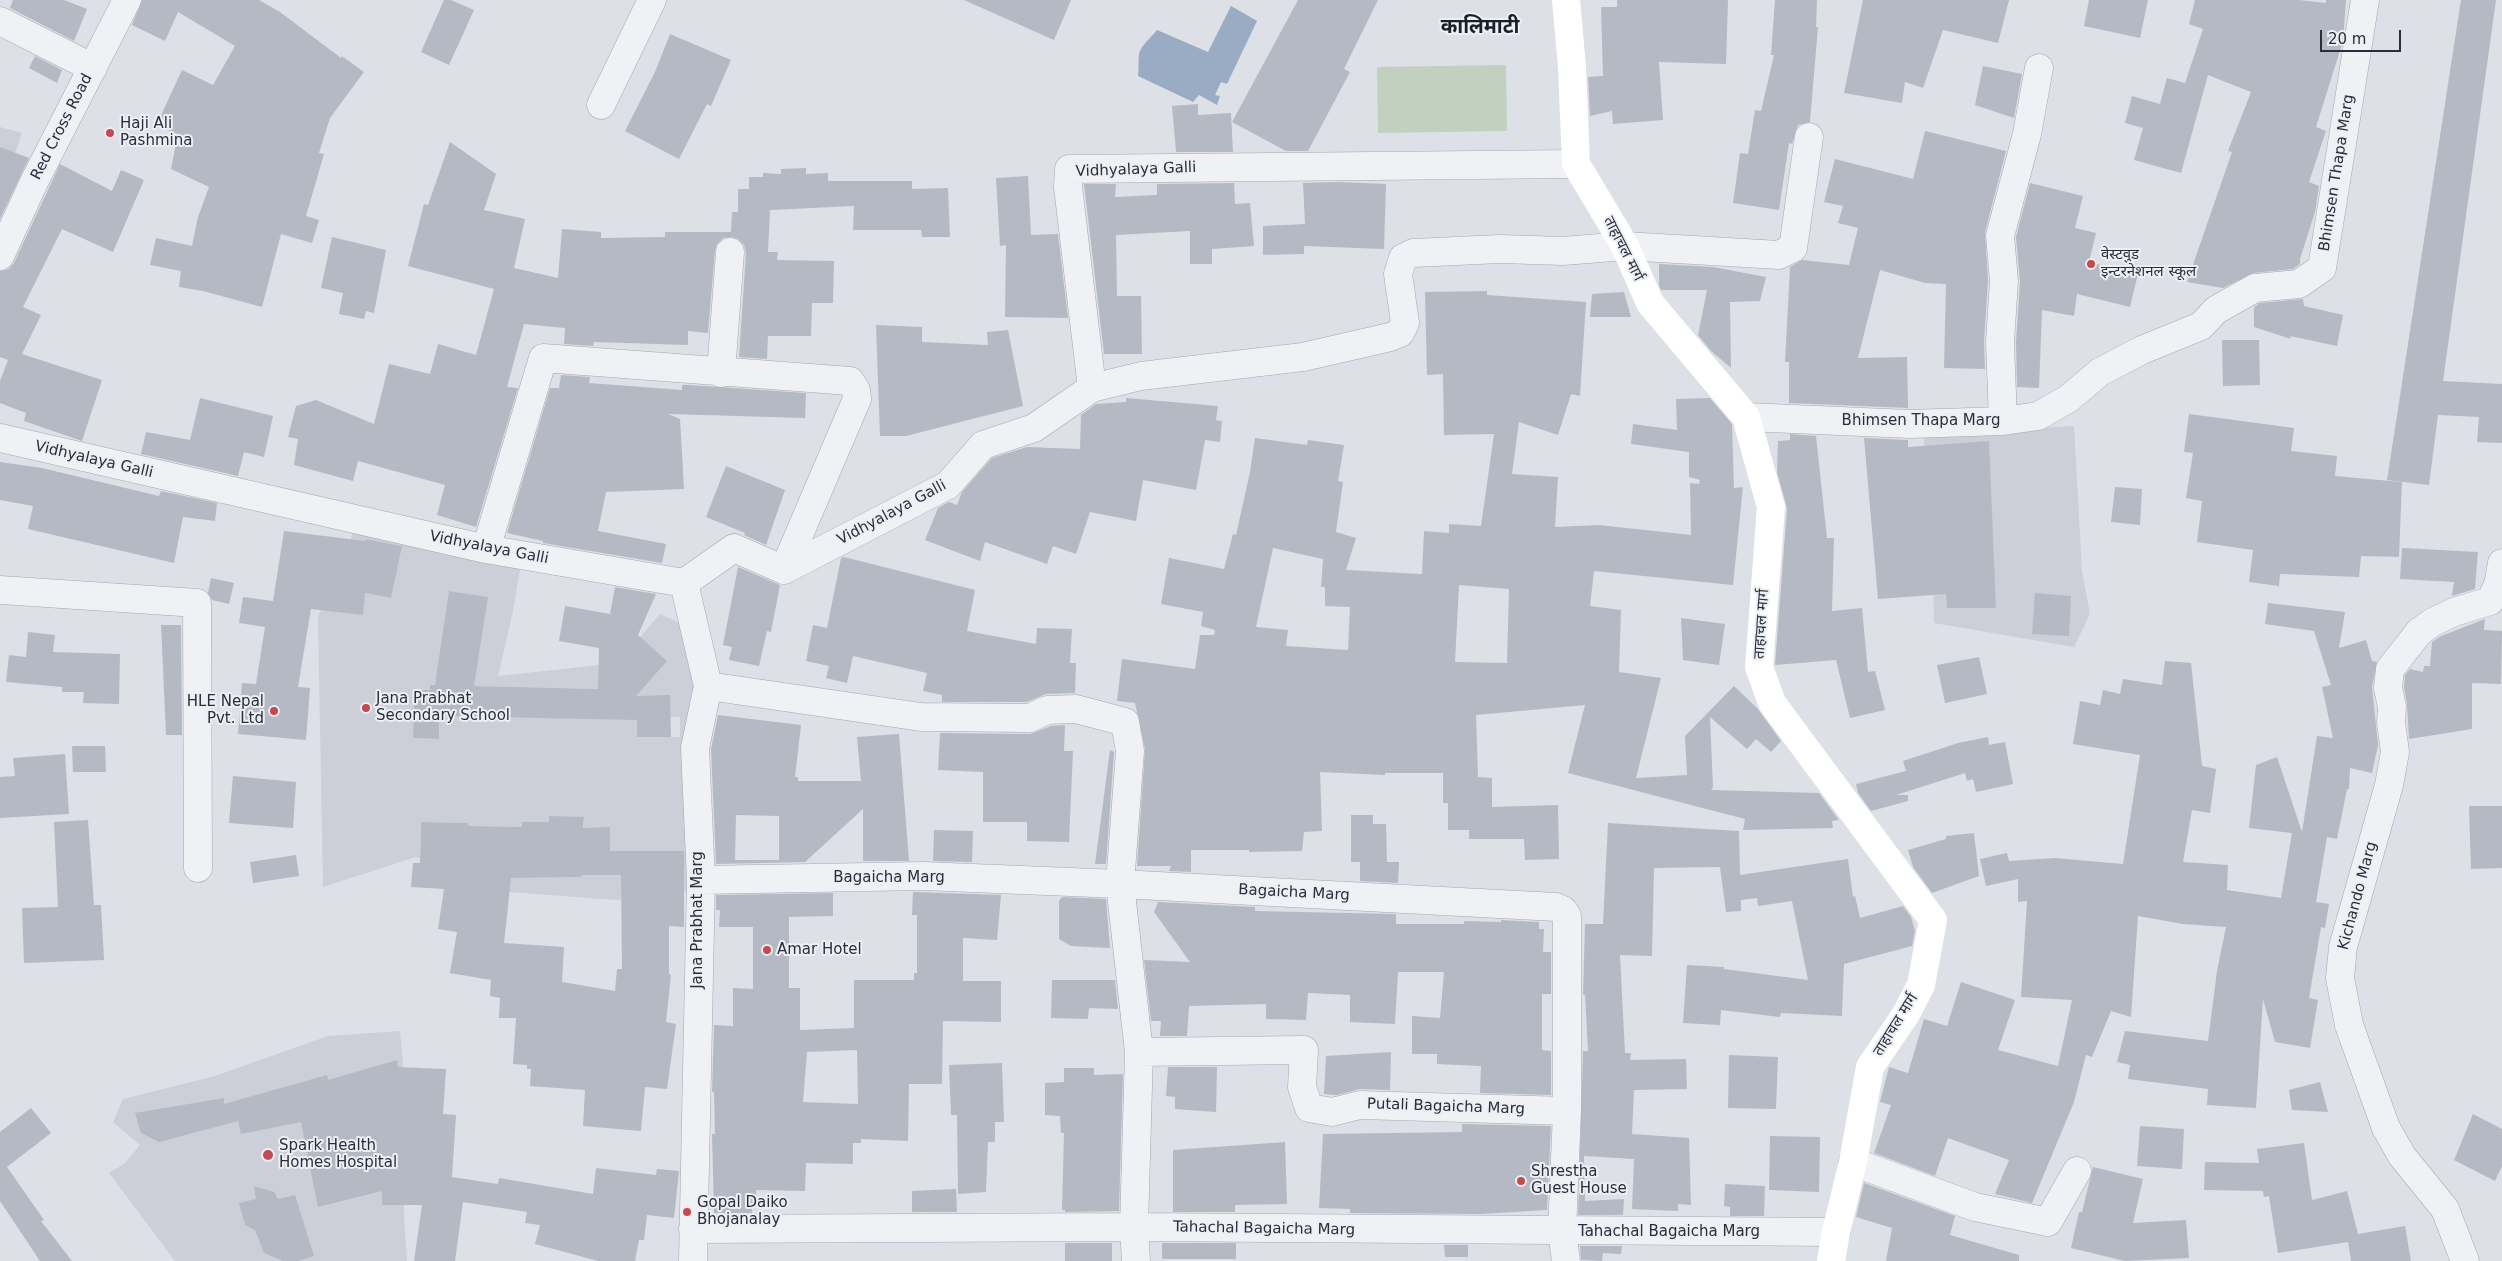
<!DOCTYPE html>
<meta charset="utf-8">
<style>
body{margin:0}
#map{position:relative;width:2502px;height:1261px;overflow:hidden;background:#dde0e6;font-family:"DejaVu Sans",sans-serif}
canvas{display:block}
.scale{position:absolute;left:2320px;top:30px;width:81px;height:22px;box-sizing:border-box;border:2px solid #282e3c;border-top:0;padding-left:6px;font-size:15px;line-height:18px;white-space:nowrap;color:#282e3c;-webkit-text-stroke:4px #edeff4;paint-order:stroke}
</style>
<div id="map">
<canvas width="2502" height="1261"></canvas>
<div class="scale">20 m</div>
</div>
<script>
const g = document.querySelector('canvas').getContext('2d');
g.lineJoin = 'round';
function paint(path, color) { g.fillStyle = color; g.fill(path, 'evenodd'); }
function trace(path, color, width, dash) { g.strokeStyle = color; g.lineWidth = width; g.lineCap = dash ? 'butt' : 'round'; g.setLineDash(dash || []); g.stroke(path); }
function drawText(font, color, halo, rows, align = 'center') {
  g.font = font + ' "DejaVu Sans","Noto Sans Devanagari",sans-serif'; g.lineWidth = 4; g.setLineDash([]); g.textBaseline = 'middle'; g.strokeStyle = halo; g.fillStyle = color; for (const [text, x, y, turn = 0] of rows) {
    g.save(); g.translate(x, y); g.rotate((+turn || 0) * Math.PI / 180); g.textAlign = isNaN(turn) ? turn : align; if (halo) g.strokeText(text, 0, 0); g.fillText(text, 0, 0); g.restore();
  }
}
const built = new Path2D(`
 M0 127 22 133 0 199Z
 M2074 426 2082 571 2090 614 2074 647 1934 623 1931 498 1923 435Z
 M354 530 521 564 513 611 498 676 618 663 660 614 688 627 705 692 695 890 616 900 510 892 465 871 416 857 323 887 318 617ZM366 539 402 546 390 598 355 591ZM449 591 487 597 479 655ZM430 685 598 689 613 719 439 716 438 739 413 738 414 691H430ZM656 696H670V717H680V737H637V701ZM584 817 583 851 420 855 421 822 468 823 469 826 522 827 523 822H549ZM609 827 610 849 592 850 591 828ZM585 851 650 875H586ZM582 861 581 877 509 878Z
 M400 1031 403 1063 404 1216 407 1261H175L109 1173 124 1164 140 1145 113 1122 123 1099 215 1076 328 1036Z`);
const green = new Path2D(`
 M1506 65 1507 131 1378 133 1377 67Z`);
const water = new Path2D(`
 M1231 6 1257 21 1227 84 1221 82 1215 95 1220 96 1217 105 1199 95 1193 102 1138 76C1139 69 1138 61 1139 54 1141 45 1151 38 1157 30L1208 52Z`);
const building = new Path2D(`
 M13 0H64L87 9 74 41 10 8Z
 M142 0H259L280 12 341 58 342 56 364 72 330 118 319 153 324 154 306 216 319 220 312 243 281 234 262 307 203 291 179 287 181 271 150 265 156 238 192 246 198 217 209 187 171 169 178 134 156 126 182 70 213 85 235 46 178 12 165 41 132 25Z
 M444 0H451L474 10 449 65 421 52Z
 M964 0H1071L1054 40Z
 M1298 0H1378L1344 69 1350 72 1308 151H1286L1232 122Z
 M1617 0H1728L1726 64 1659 62 1663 120 1613 124 1612 111 1590 116 1588 77 1603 76 1601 7H1617Z
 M1775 0H1817L1816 27H1818L1810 122 1798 125 1792 144 1789 143 1779 210 1733 203 1740 153 1748 154 1755 110 1761 111 1774 55H1771Z
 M1863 0H2009L1998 43 1943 30 1923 88 1905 82 1902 103 1844 93Z
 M2089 0H2148L2140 38 2084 26Z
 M2195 0H2299L2326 3V0H2346L2343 41 2316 127 2326 131 2309 182 2319 186 2315 212 2300 259V264L2293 269 2253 273 2223 288 2187 282 2232 152 2228 151 2251 92 2208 75 2181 173 2134 160 2143 128 2125 123 2132 96 2160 104 2167 78 2185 83 2203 29 2189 24Z
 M2461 0H2496L2443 381 2502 384V443L2477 442 2479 417 2438 415 2429 485 2387 480Z
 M670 34 731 60 711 106 707 104 679 159 625 131 655 72Z
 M35 56 62 70 57 83 29 68Z
 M1983 66 2022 74 2014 118 1975 105Z
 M1198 104V115L1231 113 1233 152H1176L1172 106Z
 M1925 131 2006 151 1985 232 1988 281 1984 341 1985 369 1944 368 1946 284 1925 283 1880 270 1858 358 1907 357 1908 408 1789 403V362H1785L1790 267 1802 260 1849 265 1858 228 1838 223 1843 206 1824 202 1835 159 1913 179Z
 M450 142 496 174 484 210 525 219 514 268 558 278 562 229 601 232V238L665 237V232H731L732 212H738V189H749V177H763V173L781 174V169L806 168V174L828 173V181H912V189L948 188 950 237H922L921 230H853L854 206 770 210 768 252H778L777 260 834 261 833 303H812L811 336H768L767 359 739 357 746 253 744 245 738 239 732 237 723 238 717 244 715 250 708 333 688 331V345L594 342 593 346 564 344 565 328 524 324 507 387 518 388 476 527 437 515 445 485 358 461 353 481 294 465 298 439 288 437 296 406 316 400 374 424 389 364 430 374 438 344 476 355 494 289 408 266 424 204 428 205Z
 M0 147 29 158 0 219Z
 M60 164 112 191 121 170 144 180 113 252 62 229 23 307 41 315 22 354 102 380 82 441 24 421 26 413 0 403V381L8 360 0 357V271L9 269 14 263Z
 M1028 176 1031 235 1058 234 1068 318 1005 317 1006 245 1000 246 996 178Z
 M1336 182 1386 184 1384 249 1304 246V254L1263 255V226L1305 224 1303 183Z
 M1234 183 1235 204 1250 203 1254 246 1212 249V264H1190V231L1116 235 1117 296H1141L1142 354H1104L1084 184H1116L1115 197 1157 195V184Z
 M2030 183 2083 196 2075 228 2096 233 2089 262 2138 274 2130 307 2077 294 2074 316 2042 310 2039 388 2017 387 2016 342 2020 282 2016 237Z
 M332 237 386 250 374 313 366 311 364 319 339 314 343 293 321 288Z
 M1659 264 1713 267 1766 277 1760 301 1730 302 1731 368 1711 351 1698 335 1707 290H1661L1659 285Z
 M1487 291V295L1586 302 1580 396 1571 394 1558 435 1519 422 1512 474 1558 477 1555 527 1599 525 1691 535 1690 483 1699 484 1700 480 1689 477V452L1631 444 1633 424 1677 430 1676 399 1710 398 1732 424 1734 488 1743 487 1733 585 1594 571 1590 606 1621 610 1619 672 1661 678 1636 778 1687 775 1685 736 1734 686 1758 709 1781 741 1771 752 1756 739 1747 749 1710 717 1713 787 1711 790 1819 793 1839 820 1832 821 1833 828 1743 830 1745 819 1568 773 1585 705 1476 715 1478 777 1492 778V807L1558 805 1559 859 1525 860 1524 839H1469V830H1448V803H1443V773H1385V775L1320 772 1322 831 1304 832 1302 851 1249 852V850H1191V872L1169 871 1171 866H1137L1145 749 1135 703 1117 701 1122 659 1195 669 1200 635H1214L1215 630 1201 626 1203 612 1161 604 1169 558 1224 569 1233 534 1236 535 1250 472 1255 438 1307 445 1308 440 1344 445 1338 481 1343 482 1336 532 1356 538 1346 570 1422 574 1424 531 1449 533V524L1481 526 1494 434 1444 435 1443 374 1427 375 1425 292ZM1273 548 1323 559 1321 587H1325V606L1350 607 1348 650 1286 646 1288 630 1256 627ZM1459 585 1509 589 1507 663 1455 662Z
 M1624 292 1631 317H1590L1592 294Z
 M2303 299 2304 306 2343 315 2337 346 2290 336 2291 339 2254 327V307L2260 303Z
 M876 325 922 327V342L988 345 987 332 1008 330 1023 406 906 436H880Z
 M2222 340H2259L2260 385 2223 386Z
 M561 375 590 377 589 383 682 390V385H689L806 393 805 418 668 414 680 419 684 489 606 492 598 531 666 544 662 563 543 543V541L507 533 550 388H559Z
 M200 398 273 416 264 457 244 452 238 476 141 454 146 432 190 440Z
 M1126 398 1218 406 1216 420 1222 421 1220 442 1205 440 1196 490 1143 480 1136 521 1090 512 1076 554 1053 546 1047 564 985 542 980 561 925 540 938 508 949 502 957 505 962 492 992 458 1027 447 1080 449 1081 415 1096 404 1126 402Z
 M2189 414 2294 428 2291 451 2337 456 2335 476 2402 482 2399 557 2361 556 2359 577 2280 574 2279 586 2249 582 2253 550 2197 542 2202 501 2186 498 2193 453 2184 452Z
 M1790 434 1816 436 1827 538H1834L1832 611 1862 608 1868 672 1875 671 1885 710 1850 718 1836 660 1775 665 1787 508 1777 472 1778 441 1790 440Z
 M1864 438 1908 440V447L1989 441 1996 608H1947L1946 594 1878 599Z
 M0 462 42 468 159 496 161 491 217 503 215 521 183 517 174 563 28 529 33 506 0 500Z
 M726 466 785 490 766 545 744 535 745 533 706 517Z
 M2115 487 2142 489 2140 525 2111 522Z
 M284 531 365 541 366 539 402 546 391 598 365 593 363 615 311 609 298 687 310 688 306 740 238 734 242 683 256 684 265 627 239 623 243 597 273 601Z
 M2402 548 2478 552 2475 589 2452 596 2454 582 2400 579Z
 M844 557 975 590 967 631 1036 644 1037 628 1072 629 1070 663H1076L1075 693 1046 694 1027 702H942V695L923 691 927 673 853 656 847 683 826 678 829 666 806 661 813 625 827 628 841 558Z
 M738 567 780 585 771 632 767 631 759 666 729 660 732 647 723 645Z
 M211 578 234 583 229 604 212 600 208 593Z
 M615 587 656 594 638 635 667 661 636 696 670 695 671 737H637V720L439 716V739L413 738 414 690H430V685H435L449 591 488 597 474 686 598 689 599 648 559 641 565 606 610 614Z
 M2035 593 2071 596 2069 636 2032 634Z
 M2268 603 2345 612 2339 648 2366 640 2372 661 2377 662 2372 687 2378 745 2372 773 2350 768 2349 789H2347L2337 839 2327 837 2316 902 2329 904 2325 928 2321 927 2309 998 2318 1000 2310 1048 2275 1042 2263 999 2256 1108 2207 1105 2208 1089 2128 1079 2130 1065 2117 1062 2125 1031 2208 1041 2217 971 2226 927 2183 924 2138 916 2131 1017 2111 1011 2092 1057 2086 1055 2074 1102 2032 1203 1995 1194 2009 1160 1948 1138 1935 1176 1874 1153 1891 1105 1880 1102 1889 1067 1908 1073 1924 1019 1947 1026 1961 982 2015 1000 1998 1050 2058 1066 2072 1000 2021 997 2027 901 2018 902V879L1986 886 1980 859 2007 853 2009 861 2055 858 2123 864 2140 755 2073 744 2080 701 2100 705 2103 690 2120 694 2123 679 2162 685 2165 661 2191 663 2202 766 2216 769 2210 813 2192 810 2183 862 2228 865 2227 890 2281 898 2292 833 2249 828 2256 765 2277 757 2302 832 2317 736 2333 738 2322 687 2331 685 2314 631 2265 624Z
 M1681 618 1725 624 1719 665 1683 660Z
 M2485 619 2484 630 2502 631 2501 684 2472 683V729L2409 739 2407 704 2404 687 2405 675 2410 669 2423 672 2424 666H2430L2432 642 2441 636Z
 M161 625H181L182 735H166Z
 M28 632 55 635 53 652 120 654 119 704 83 703 84 692H62V687L6 682 9 655 26 657Z
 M1979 657 1987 694 1945 703 1937 665Z
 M718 715 801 725 795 777H798V781H861L857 737 899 734 909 861H863V809L805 862 716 864 711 749ZM736 815 779 816V860H735Z
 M1065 725 1064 751H1073L1069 842 1027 841V822H983V772L938 770 940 733 1030 734 1051 726Z
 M1988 737 1989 745 2005 742 2013 784 1976 792 1973 779 1967 781 1965 773 1896 795H1908V801L1871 811 1858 793 1856 784 1906 771 1903 761 1958 743Z
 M72 746H105L106 772H73Z
 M1110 750 1114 752 1106 864H1095Z
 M65 754 69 814 0 818V777L15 776 13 758Z
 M233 776 296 782 293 828 229 823Z
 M2469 806H2502V868L2471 869Z
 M1351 815H1373V824H1386L1387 862H1399L1398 883 1360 881V862H1351Z
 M549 816 584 817 583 828 610 827V851H684V927L669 926V974L671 975 666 1022 676 1024 667 1089 645 1087 641 1131 583 1126 585 1090 530 1086 531 1069H527V1065L513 1064 516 1018H499L500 998 490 996 491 980 450 973 457 932 438 929 444 889 411 887 413 863H420L421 822 468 823 469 826 522 827V822H549ZM581 875H621L622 969H617L615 991 562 982 564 947 504 943 511 878 581 877Z
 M88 820 94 905H101L104 960 24 963 22 908 58 907 54 822Z
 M1608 823 1739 831 1740 875 1848 859 1853 897 1855 896 1860 918 1903 906 1911 917 1915 931 1912 946 1844 964 1842 1016 1781 1013 1780 1017 1721 1010 1720 1025 1683 1023 1687 965 1724 967V969L1808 980 1792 901 1758 906 1757 898 1741 900V911L1726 912 1720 867 1654 868 1652 956 1620 955 1625 1053H1631L1630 1060 1686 1059 1687 1089 1634 1090 1632 1134 1689 1138 1691 1205 1678 1204V1211L1632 1209 1634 1159 1584 1156 1585 1201 1624 1199 1623 1215H1578L1583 1051H1588L1585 995H1583L1585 924H1603Z
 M934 830 973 831 972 862 933 861Z
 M1974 833 1979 876 1932 893 1913 867 1908 850 1946 839V836Z
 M296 855 299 876 253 883 250 862Z
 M913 892 1001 895 997 940 963 938V981H1001V1022L943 1021 942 1084H909L908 1141 861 1139V1143H853V1164L806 1163 805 1191 756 1190 757 1205H752V1213H714L712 1134H715L714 1092H712L714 1025 733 1026V988L753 989V927H719L720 910H716V895L833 893V916L789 917V988H800V1030L854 1028V980H914V973H917V915H912ZM857 1050 858 1104 803 1102 807 1052Z
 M1062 897 1106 899 1110 948 1071 946 1059 939V901Z
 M1158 902 1255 907V911L1396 914V924H1464V921L1501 922V920L1539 922V929H1544L1543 952H1551V994H1542V1050L1551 1051V1095L1480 1093 1481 1066 1437 1064V1054H1412V1016L1440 1018 1444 972H1398L1395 1024 1350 1022V995L1308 993 1306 1020 1266 1019V1004L1189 1006 1187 1036H1160L1161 1021H1151L1144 960 1190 962 1154 912Z
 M1052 980H1115L1118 1009 1089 1008 1088 1019 1051 1018Z
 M1391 1052 1390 1090 1360 1089 1337 1095 1324 1094 1326 1056Z
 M1729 1055 1778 1057 1776 1109 1728 1108Z
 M397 1060 398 1067 446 1069 443 1114 456 1115 452 1177 498 1184 499 1178 593 1194 596 1168 656 1175 657 1169 679 1171 674 1218 647 1215 644 1240H639L635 1261H598L535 1244 540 1225 525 1223 527 1212 463 1202 455 1261H414L422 1205H382V1191L318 1207 301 1122 241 1134 238 1121 159 1142 141 1133 135 1113 224 1098V1104L327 1075 328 1080Z
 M1002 1063 1004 1122H995V1142H988L986 1192 958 1194 957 1115H951L949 1065Z
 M1168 1067H1217L1216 1112 1175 1109V1097L1166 1096Z
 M1064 1068H1094V1075L1123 1074 1119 1211 1065 1212V1210H1062L1064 1133H1061L1060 1116 1045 1115V1083L1064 1082Z
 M2320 1082 2328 1112 2292 1110 2289 1090Z
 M31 1108 51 1133 7 1167 44 1220 41 1221 72 1261H40L0 1201V1132Z
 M2473 1114 2502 1129V1166L2495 1181 2454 1160Z
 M1462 1124 1551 1126 1547 1210 1481 1214 1350 1213V1209L1319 1208 1323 1134 1462 1132Z
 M2140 1126 2184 1129 2182 1169 2137 1166Z
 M1770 1136 1820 1137 1819 1192 1769 1190Z
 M1285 1142 1287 1204 1235 1205V1212H1173V1150Z
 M2304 1143 2312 1200 2347 1191 2358 1234 2405 1226 2411 1261H2351L2348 1242 2278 1253 2269 1196 2264 1197 2263 1191 2204 1190 2205 1162 2259 1163 2257 1149Z
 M2093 1167 2143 1179 2133 1223 2186 1220 2189 1258 2125 1261 2071 1248 2079 1212H2082Z
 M1864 1183 1955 1216 1950 1235 2019 1255V1261H1886L1892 1228 1856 1217Z
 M1725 1184 1765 1186 1764 1216H1730V1207L1724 1206Z
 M254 1186 274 1192 278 1199 295 1195 314 1256 298 1261H283L264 1253 255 1230 245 1225 239 1203 256 1199Z
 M956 1189 957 1212H912V1191Z
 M1065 1243H1112V1261H1065Z
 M1162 1243H1236V1259H1162Z
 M1444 1245H1468V1257H1445Z
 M1580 1246H1622L1621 1254 1603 1253 1602 1261 1581 1260Z`);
const street = new Path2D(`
 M0 21 93 68
 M601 105 652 0
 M0 256 34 182 127 0
 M721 373 730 252
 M1092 388 1141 376 1303 357 1390 337 1400 333 1405 323 1398 274 1403 258 1413 253 1500 249 1563 251 1625 246 1779 255 1793 248 1809 137
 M1746 417 1910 424 2003 421 2038 416 2068 399 2100 372 2142 350 2201 326 2216 310 2255 288 2299 284 2322 268 2365 0
 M2003 421 2000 342 2004 281 2000 236 2027 134 2039 68
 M0 438 486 549 684 583 734 548 784 570 948 485 983 445 1034 428 1092 388 1068 187 1069 169 1576 164
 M486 549 543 358 850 381 856 390 857 399 784 570
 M684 583 708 686 695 748 701 880 693 1261
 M0 590 197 603 198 868
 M708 686 921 717 1030 718 1047 710 1076 709 1125 722 1130 751 1120 884 1139 1052 1134 1227 1136 1261
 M701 880 923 876 1120 884 1556 907 1563 910 1567 916V1111L1562 1232 1566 1261
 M1139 1052 1304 1050 1302 1087 1309 1108 1332 1112 1360 1105 1567 1111
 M1853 1162 1975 1207 2048 1222 2077 1171
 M693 1229 1134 1227 1836 1232
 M2465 1261 2445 1209 2402 1156 2386 1128 2349 1025 2340 978 2343 947 2389 785 2395 752 2391 723 2392 707 2388 688 2390 669 2419 632 2433 622 2454 612 2490 601 2498 585 2502 563`);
const secondary = new Path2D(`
 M1566 0 1572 67 1576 164 1625 246 1650 303 1746 417 1771 507 1759 667 1772 703 1933 920 1921 985 1906 1014 1870 1067 1853 1162 1836 1232 1831 1261`);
const markers = [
 [110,133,5,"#c54951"],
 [2091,264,5,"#c54951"],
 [366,708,5,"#c54951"],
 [274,711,5,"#c54951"],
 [767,950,5,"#c54951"],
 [268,1155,6,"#c54951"],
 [1521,1181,5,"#c54951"],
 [687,1212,5,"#c54951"]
];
const poiNames = [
 ["Haji Ali",120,124],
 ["Pashmina",120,141],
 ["वेस्टवुड",2101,255],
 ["इन्टरनेशनल स्कूल",2101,272],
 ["Jana Prabhat",376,699],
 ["Secondary School",376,716],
 ["HLE Nepal",264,702,"right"],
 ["Pvt. Ltd",264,719,"right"],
 ["Amar Hotel",777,950],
 ["Spark Health",279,1146],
 ["Homes Hospital",279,1163],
 ["Shrestha",1531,1172],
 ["Guest House",1531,1189],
 ["Gopal Daiko",697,1203],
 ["Bhojanalay",697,1220]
];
const streetNames = [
 ["Red Cross Road",62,127,-63],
 ["Vidhyalaya Galli",1136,170,-2],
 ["Bhimsen Thapa Marg",2337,173,-81],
 ["ताहाचल मार्ग",1623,249,63],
 ["Bhimsen Thapa Marg",1921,421],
 ["Vidhyalaya Galli",94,460,13],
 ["Vidhyalaya Galli",892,513,-28],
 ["Vidhyalaya Galli",489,548,11],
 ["ताहाचल मार्ग",1762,624,-86],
 ["Bagaicha Marg",889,878],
 ["Bagaicha Marg",1294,893,3],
 ["Kichando Marg",2358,896,-75],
 ["Jana Prabhat Marg",698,920,-90],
 ["ताहाचल मार्ग",1896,1025,-58],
 ["Putali Bagaicha Marg",1446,1107,2],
 ["Tahachal Bagaicha Marg",1264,1229,1],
 ["Tahachal Bagaicha Marg",1669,1232]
];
const districtNames = [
 ["कालिमाटी",1480,28]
];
paint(built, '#cccfd8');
paint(green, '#c2d0bf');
paint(water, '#9aabc4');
paint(building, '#b5b9c3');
trace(street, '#a3a7b0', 29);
trace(street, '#f0f1f5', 28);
trace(secondary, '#fff', 28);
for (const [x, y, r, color] of markers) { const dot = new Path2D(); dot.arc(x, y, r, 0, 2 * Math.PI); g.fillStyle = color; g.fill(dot); trace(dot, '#edeff4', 2); }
drawText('15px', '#282e3c', '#edeff4', poiNames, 'left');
drawText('15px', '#282e3c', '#edeff4', streetNames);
drawText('bold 20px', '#1a1f2d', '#edeff4', districtNames);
</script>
